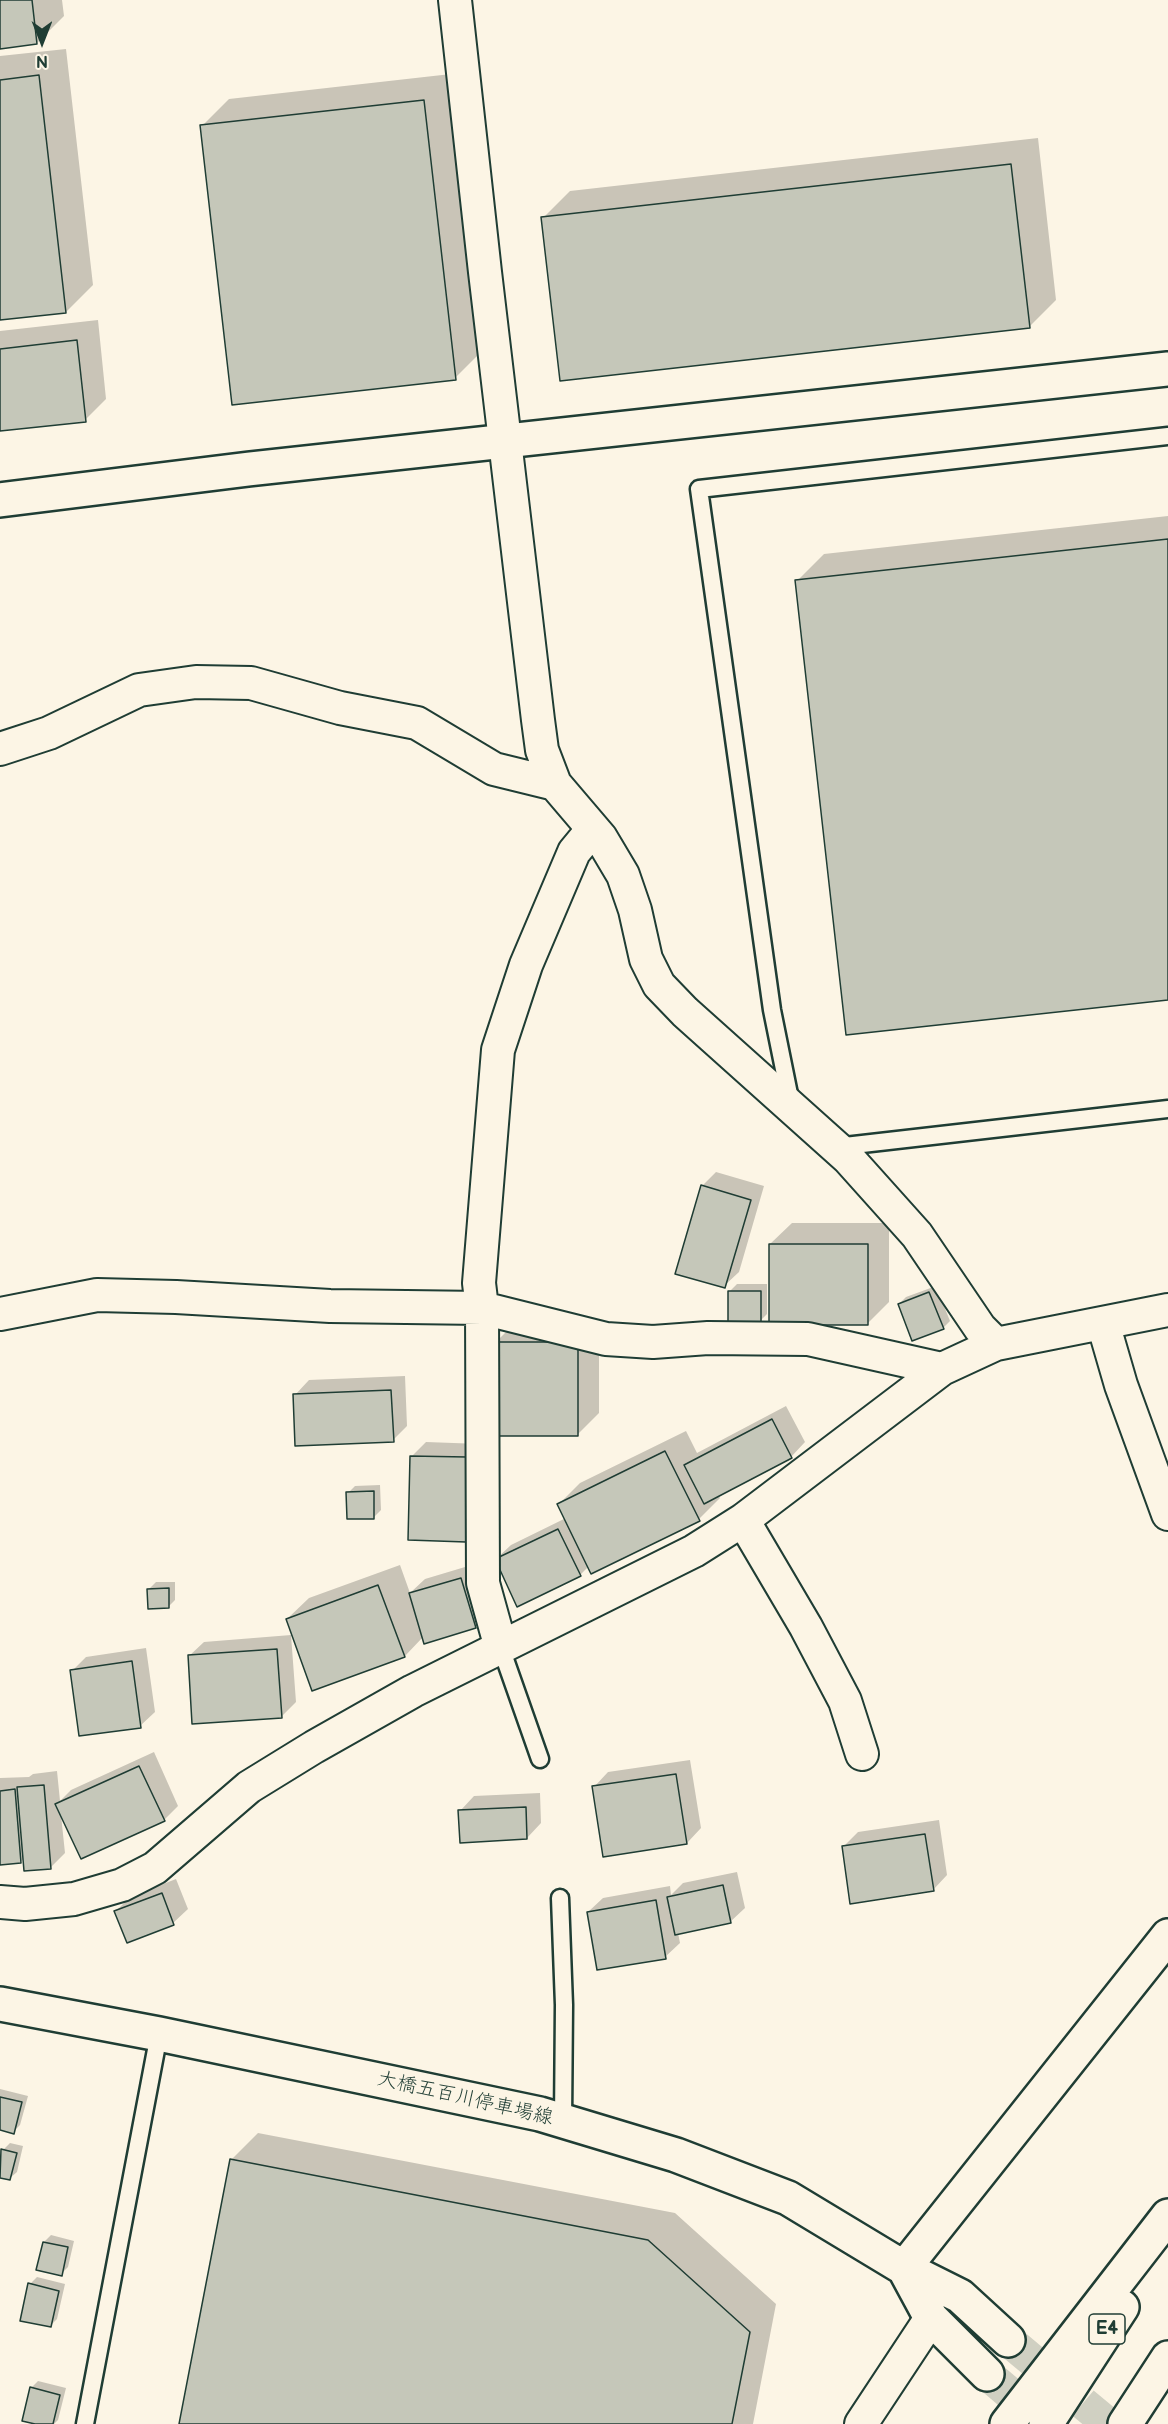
<!DOCTYPE html>
<meta charset="utf-8">
<style>
body{margin:0}
#map{position:relative;width:1168px;height:2424px;overflow:hidden;background:#fcf5e5;font-family:"Balsamiq Sans",sans-serif}
canvas{display:block}
.north{position:absolute;left:12px;top:12px;width:60px;height:60px;-webkit-text-stroke:4px #fcf5e5;paint-order:stroke;rotate:180deg;font-size:16px;font-weight:700;line-height:24px;text-align:center;color:#1f3d34}
.north::after{content:'';display:block;margin:auto;width:21px;height:27px;background:#1f3d34;clip-path:polygon(50% 0,100% 100%,50% 72%,0 100%)}
</style>
<div id="map">
<canvas width="1168" height="2424"></canvas>
<div class="north">N</div>
</div>
<script>
const g = document.querySelector('canvas').getContext('2d');
g.lineJoin = 'round';
function paint(path, color) { g.fillStyle = color; g.fill(path, 'evenodd'); }
function trace(path, color, width, dash) { g.strokeStyle = color; g.lineWidth = width; g.lineCap = dash ? 'butt' : 'round'; g.setLineDash(dash || []); g.stroke(path); }
function drawText(font, color, halo, rows, align = 'center') {
  g.font = font + ' "Balsamiq Sans","Klee One",sans-serif'; g.lineWidth = 5; g.setLineDash([]); g.textBaseline = 'middle'; g.strokeStyle = halo; g.fillStyle = color; for (const [text, x, y, turn = 0] of rows) {
    g.save(); g.translate(x, y); g.rotate((+turn || 0) * Math.PI / 180); g.textAlign = isNaN(turn) ? turn : align; if (halo) g.strokeText(text, 0, 0); g.fillText(text, 0, 0); g.restore();
  }
}
const shadow = new Path2D(`
 M0 0H62L64 16 37 43 0 47Z
 M66 49 93 285 66 312 0 319V56Z
 M451 74 482 351 455 378 202 126 229 99Z
 M1038 138 1056 300 1029 327 543 218 570 191Z
 M98 320 106 399 85 420 0 430V331Z
 M1168 516V998L797 581 824 554Z
 M716 1172 764 1186 739 1272 724 1286 702 1186Z
 M792 1223H889V1302L868 1323 770 1244Z
 M737 1284H767V1314L760 1321 730 1291Z
 M936 1286 950 1321 943 1328 899 1304 906 1297Z
 M516 1322H599V1413L578 1434 495 1343Z
 M405 1376 407 1426 393 1440 295 1395 309 1380Z
 M786 1406 805 1442 791 1457 718 1495 720 1498 699 1519 589 1566 580 1575 496 1559 511 1545 566 1518 559 1504 580 1483 686 1431 697 1453Z
 M426 1442 481 1444 480 1526 465 1540 411 1457Z
 M380 1485 381 1510 374 1517 348 1493 355 1486Z
 M475 1564 489 1612 475 1627 423 1637 405 1656 313 1689 287 1619 309 1598 400 1565 410 1593 425 1579Z
 M156 1582H175V1600L168 1607 149 1589Z
 M291 1635 296 1702 281 1717 189 1656 204 1642Z
 M146 1648 155 1712 140 1726 72 1671 86 1657Z
 M154 1752 178 1806 164 1820 61 1815 65 1853 50 1868 25 1858 20 1862 0 1864V1778L29 1777 33 1774 57 1771 60 1801 71 1790Z
 M690 1760 701 1828 687 1843 594 1787 608 1772Z
 M540 1793 541 1823 527 1838 460 1811 474 1796Z
 M939 1820 947 1875 933 1890 843 1847 858 1832Z
 M737 1872 745 1908 730 1922 678 1933 680 1943 665 1957 588 1912 603 1898 670 1886 671 1895 683 1883Z
 M176 1879 188 1909 173 1923 128 1941 116 1911 130 1897Z
 M0 2089 28 2096 20 2125 13 2132 0 2129Z
 M258 2133 675 2213 776 2304 753 2424H180L231 2160Z
 M10 2143 23 2146 17 2172 10 2178 0 2176 3 2150Z
 M51 2235 74 2241 68 2267 61 2274 44 2242Z
 M37 2277 65 2284 57 2319 50 2326 30 2284Z
 M38 2381 66 2388 58 2420 54 2424H41L31 2388Z`);
const building = new Path2D(`
 M0 0H32L37 44 0 49Z
 M39 75 66 313 0 320V80Z
 M424 100 456 380 232 405 200 125Z
 M1011 164 1030 328 560 381 541 217Z
 M77 340 86 422 0 431V349Z
 M1168 539V1000L846 1035 795 580Z
 M701 1185 751 1200 725 1288 675 1274Z
 M769 1244H868V1325H769Z
 M728 1291H761V1323H728Z
 M929 1292 944 1329 912 1341 898 1304Z
 M494 1342H578V1436H494Z
 M391 1390 394 1442 295 1446 293 1394Z
 M772 1419 792 1458 704 1504 684 1465Z
 M665 1451 700 1521 591 1574 557 1504Z
 M410 1456 467 1457 466 1542 408 1540Z
 M374 1491V1519H347L346 1492Z
 M558 1529 581 1576 517 1607 495 1559Z
 M461 1578 476 1628 424 1644 409 1593Z
 M378 1585 405 1657 312 1691 286 1619Z
 M169 1588V1608L148 1609 147 1589Z
 M277 1649 282 1718 192 1724 188 1655Z
 M132 1661 141 1728 79 1736 70 1670Z
 M139 1766 165 1821 81 1859 55 1804Z
 M676 1774 687 1844 603 1857 592 1786Z
 M44 1785 51 1869 24 1871 17 1787Z
 M15 1789 21 1863 0 1865V1791Z
 M526 1807 527 1839 460 1843 458 1810Z
 M925 1834 934 1891 850 1904 842 1846Z
 M723 1885 731 1923 675 1935 667 1897Z
 M162 1893 174 1925 127 1943 114 1911Z
 M656 1900 666 1959 597 1970 587 1912Z
 M0 2097 22 2102 14 2134 0 2130Z
 M1 2149 17 2153 10 2180 0 2178Z
 M230 2159 648 2240 750 2332 732 2424H179Z
 M43 2242 68 2247 62 2276 36 2270Z
 M28 2283 59 2291 51 2327 20 2321Z
 M30 2387 60 2395 53 2424H35L22 2421Z`);
const secondaryTunnel = new Path2D(`
 M1008 2340 1108 2424
 M987 2374 1045 2423`);
const lane = new Path2D(`
 M791 1104 772 1010 699 489 1168 436
 M836 1147 1168 1109
 M501 1648 540 1759
 M560 1898 564 2005 563 2121
 M85 2424 159 2034`);
const street = new Path2D(`
 M455 0 485 272 538 720 542 750 555 784 601 838 623 875 635 910 646 959 659 985 685 1012 848 1158 917 1235 980 1328 996 1344
 M0 749 49 733 139 690 196 682 251 683 340 708 417 723 494 769 555 784
 M0 1314 97 1295 176 1297 330 1306 482 1308 606 1339 653 1342 708 1338 808 1339 942 1369
 M1103 1323 1121 1385 1168 1514
 M743 1520 806 1627 845 1701 862 1754
 M501 1648 483 1583 482 1308 479 1283 498 1050 526 965 574 852 593 829
 M0 1902 25 1904 74 1899 122 1885 155 1868 249 1787 314 1747 413 1691 694 1551 743 1520 942 1369 996 1344 1168 1310
 M861 2424 931 2318`);
const secondary = new Path2D(`
 M0 500 249 469 1168 369
 M0 2004 159 2034 540 2114 676 2155 788 2198 904 2268 960 2296 1008 2340
 M904 2268 1168 1936
 M904 2268 931 2318 987 2374`);
const highway = new Path2D(`
 M1007 2424 1168 2216
 M1046 2424 1122 2307
 M1125 2424 1168 2358`);
const shields = [
 [1107,2329,36]
];
const shieldNames = [
 ["E4",1107,2329]
];
const streetNames = [
 ["大橋五百川停車場線",465,2099,13]
];
paint(shadow, '#0003');
paint(building, '#c5c7b9');
trace(building, '#1f3d34', 1.5);
trace(secondaryTunnel, '#d0d0c2', 33, [33, 16]);
trace(lane, '#1f3d34', 21);
trace(street, '#1f3d34', 36);
trace(secondary, '#1f3d34', 38);
trace(highway, '#1f3d34', 38);
trace(lane, '#fcf5e5', 16);
trace(street, '#fcf5e5', 32);
trace(secondary, '#fcf5e5', 33);
trace(highway, '#fcf5e5', 33);
for (const [x, y, w] of shields) { const box = new Path2D(); box.roundRect(x - w / 2, y - 15, w, 30, 4.5); g.fillStyle = '#fcf5e5'; g.fill(box); trace(box, '#1f3d34', 1.5); }
drawText('bold 18px', '#1f3d34', null, shieldNames);
drawText('20px', '#1f3d34', '#fcf5e5', streetNames);
</script>
